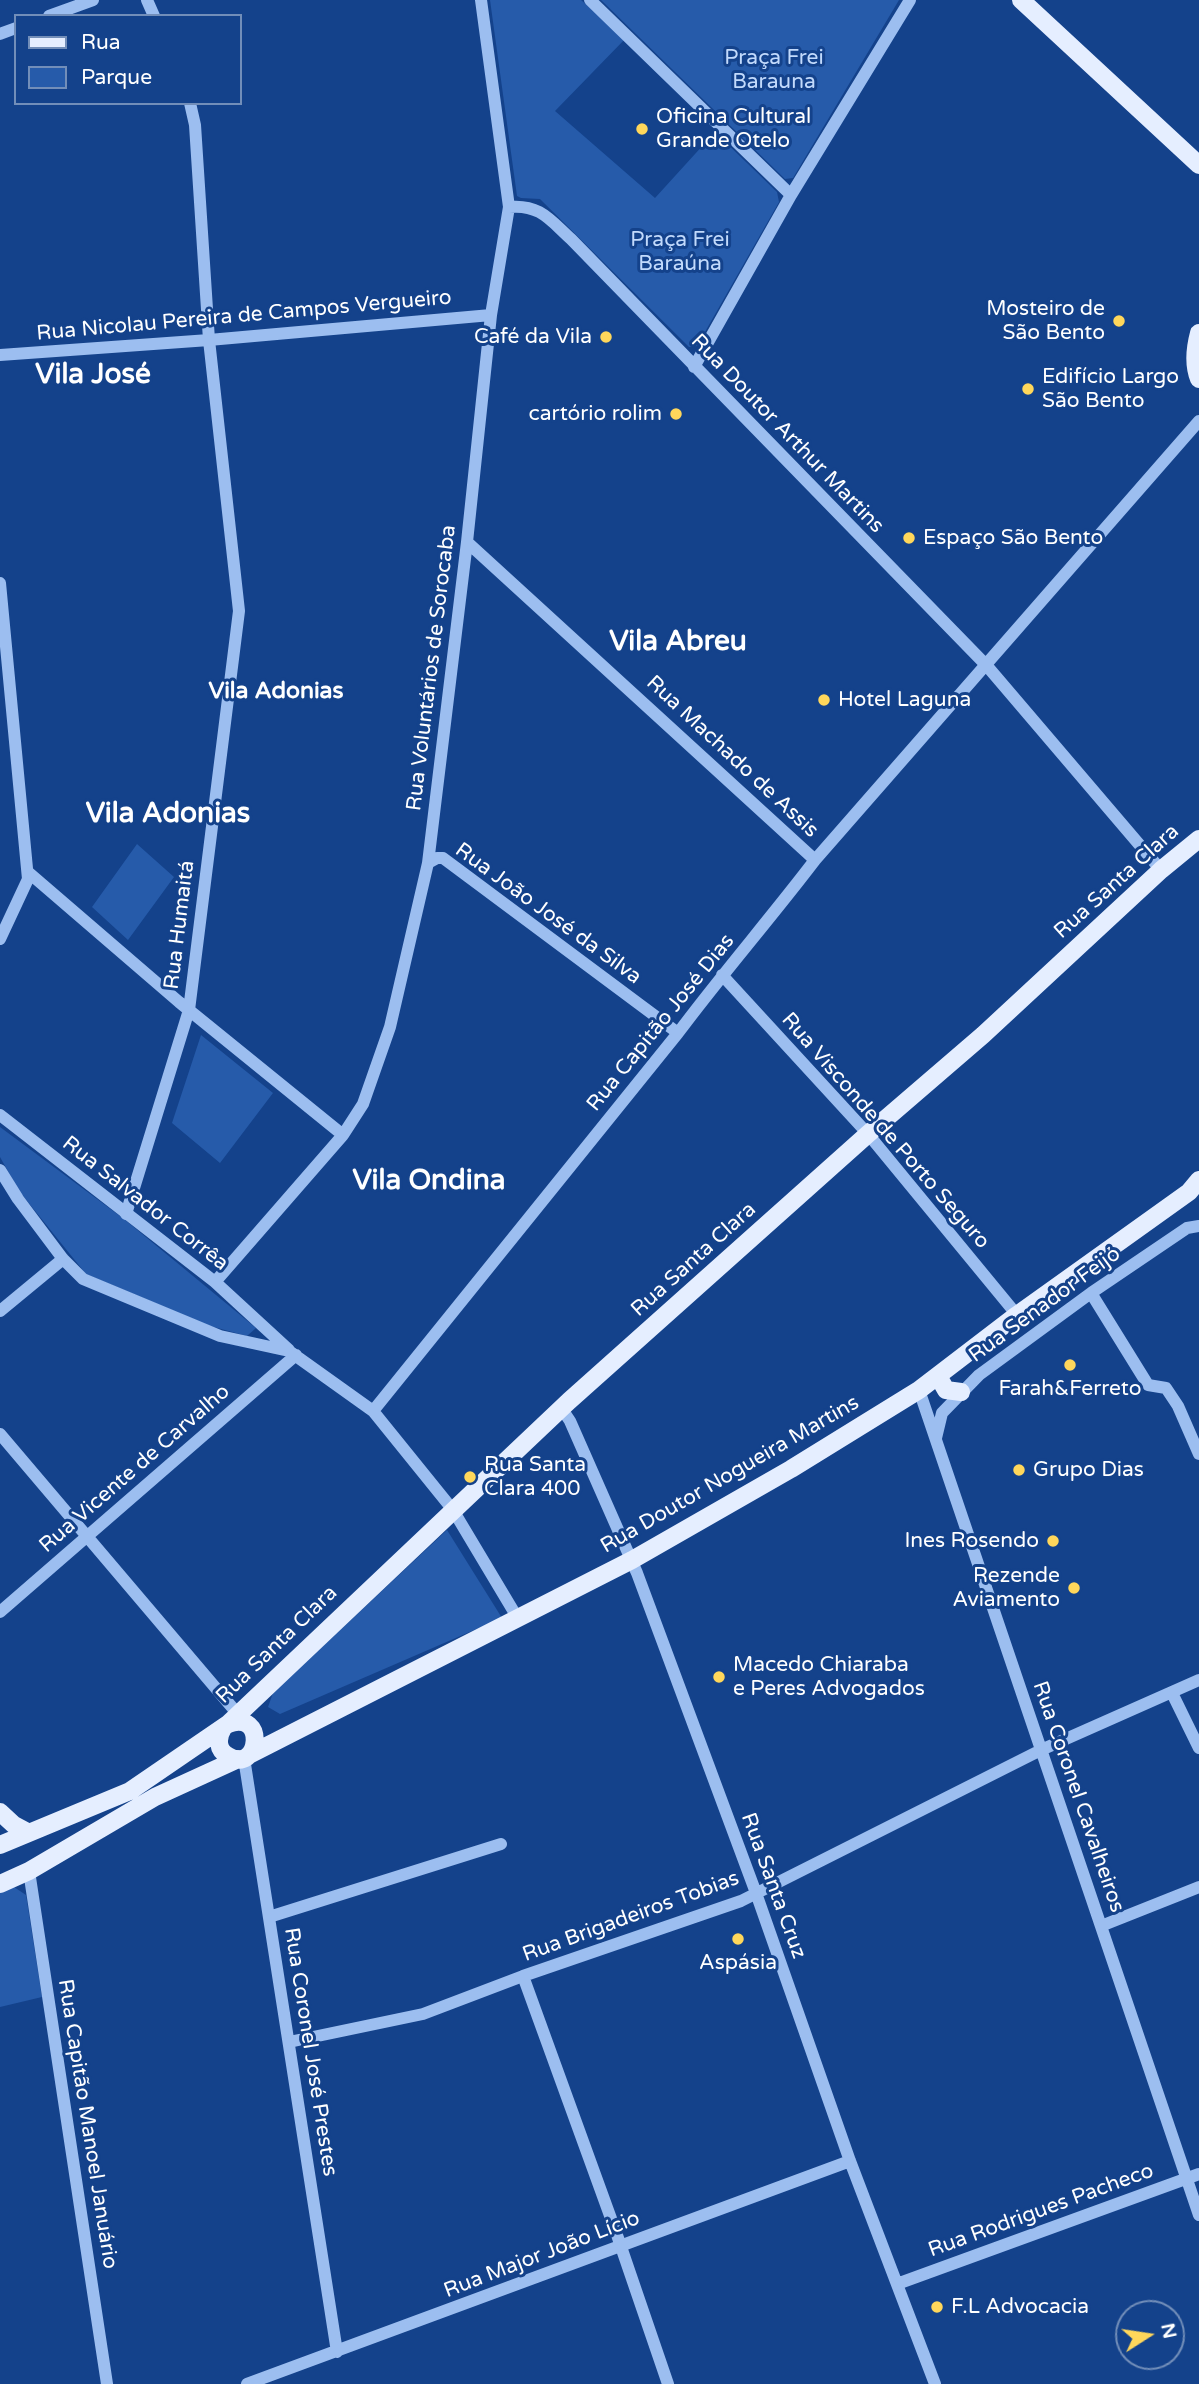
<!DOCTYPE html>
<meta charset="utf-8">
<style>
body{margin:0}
#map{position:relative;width:1199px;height:2384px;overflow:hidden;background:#14428b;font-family:"Varela Round",sans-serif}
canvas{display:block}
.legend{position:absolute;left:14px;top:14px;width:228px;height:91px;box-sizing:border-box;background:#14428b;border:2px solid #728eb9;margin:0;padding:9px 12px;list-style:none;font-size:21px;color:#fff}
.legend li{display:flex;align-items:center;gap:14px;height:35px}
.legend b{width:35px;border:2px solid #728eb9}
.north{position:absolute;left:1115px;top:2300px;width:70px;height:70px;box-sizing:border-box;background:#14428b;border:2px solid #728eb9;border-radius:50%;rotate:78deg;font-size:19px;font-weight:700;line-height:28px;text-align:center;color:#fff}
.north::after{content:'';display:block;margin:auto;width:24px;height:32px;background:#ffd75b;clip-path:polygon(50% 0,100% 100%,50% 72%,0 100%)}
</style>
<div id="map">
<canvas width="1199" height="2384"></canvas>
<ul class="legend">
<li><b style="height:9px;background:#e5eeff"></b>Rua</li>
<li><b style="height:19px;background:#265baa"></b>Parque</li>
</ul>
<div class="north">N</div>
</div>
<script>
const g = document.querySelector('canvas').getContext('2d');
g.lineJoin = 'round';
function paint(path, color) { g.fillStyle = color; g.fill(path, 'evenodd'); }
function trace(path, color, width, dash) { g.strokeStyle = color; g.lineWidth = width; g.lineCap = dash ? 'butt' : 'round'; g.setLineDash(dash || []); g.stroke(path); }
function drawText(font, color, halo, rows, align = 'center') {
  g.font = font + ' "Varela Round",sans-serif'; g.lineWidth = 6; g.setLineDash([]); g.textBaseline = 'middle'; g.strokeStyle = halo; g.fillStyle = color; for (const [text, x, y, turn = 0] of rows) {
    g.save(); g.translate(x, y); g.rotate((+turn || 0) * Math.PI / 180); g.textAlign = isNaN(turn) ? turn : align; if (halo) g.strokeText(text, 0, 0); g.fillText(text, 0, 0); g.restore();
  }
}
const green = new Path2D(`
 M490 0H581L625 39 555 111 655 198 715 132 777 192 779 202 697 346 689 347 540 199 521 198 517 196Z
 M601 0H899L793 178 785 179Z
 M137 844 174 877 128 940 92 907Z
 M201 1035 273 1093 220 1163 172 1123Z
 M0 1127 124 1219 256 1328 247 1336 210 1326 86 1274 19 1191 0 1157Z
 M447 1530 502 1618 280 1714 268 1707 273 1693Z
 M14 1887 26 1895 42 1997 0 2007V1892Z`);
const minor = new Path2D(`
 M147 0 154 16
 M590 0 791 195
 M49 16 93 0
 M0 34 16 28
 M509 207C540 204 550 220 571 239L987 666 1161 870
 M0 355 209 340 491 315
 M694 367 791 195 910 0
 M467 542 815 860
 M0 583 28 879 0 939
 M428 863 437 858H443L678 1033
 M28 872 179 1002 343 1135
 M722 975 868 1134 1017 1315
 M0 1115 215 1282 289 1350
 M0 1170 18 1199 63 1259 83 1279 220 1336 289 1351 373 1411 453 1510 517 1617
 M126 1214 189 1010 239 611 209 340 195 125 190 103
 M215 1282 343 1135 363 1104 390 1027 428 863 467 542 491 315 509 207 481 0
 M1091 1293 1148 1385 1166 1388 1178 1406 1199 1454
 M0 1311 63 1259
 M919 1390 1199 2215
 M373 1411 678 1033C722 974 770 919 815 860L1199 421
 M559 1411 564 1412 570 1421 637 1573 756 1893 850 2161 935 2384
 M0 1434 242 1719
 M936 1438 942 1413 979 1375 1091 1293 1187 1228 1199 1226
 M0 1612 296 1355
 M1172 1693 1199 1748
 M244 1758 337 2352
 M29 1871 107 2384
 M269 1917 501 1844
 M1101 1926 1199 1887
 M523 1976 617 2235 668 2384
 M289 2042 423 2014 523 1976 741 1901 1041 1750 1199 1680
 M897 2284 1199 2174
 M247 2384 850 2161`);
const major = new Path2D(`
 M1021 0 1199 165
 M1199 333C1195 348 1193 364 1199 379
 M938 1376 946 1390 961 1392
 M228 1724 569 1401 868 1134 983 1035 1161 870 1199 839
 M249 1755 632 1560 791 1469 919 1390 1017 1315 1189 1192 1199 1180
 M0 1812 14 1825 29 1833
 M0 1845 130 1791 228 1724C267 1709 260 1775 228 1756 217 1750 217 1738 223 1728
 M0 1884 29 1871 155 1797 238 1759`);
const markers = [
 [642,129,7,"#ffd75b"],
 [1119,321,7,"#ffd75b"],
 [606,337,7,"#ffd75b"],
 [1028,389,7,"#ffd75b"],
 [676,414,7,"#ffd75b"],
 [909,538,7,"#ffd75b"],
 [824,700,7,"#ffd75b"],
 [1070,1365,7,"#ffd75b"],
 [1019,1470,7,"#ffd75b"],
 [470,1477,7,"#ffd75b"],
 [1053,1541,7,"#ffd75b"],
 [1074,1588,7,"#ffd75b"],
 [719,1677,7,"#ffd75b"],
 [738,1939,7,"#ffd75b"],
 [937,2307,7,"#ffd75b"]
];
const parkNames = [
 ["Praça Frei",774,58],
 ["Barauna",774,82],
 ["Praça Frei",680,240],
 ["Baraúna",680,264]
];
const poiNames = [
 ["Oficina Cultural",656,117],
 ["Grande Otelo",656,141],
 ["Mosteiro de",1105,309,"right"],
 ["São Bento",1105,333,"right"],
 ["Café da Vila",592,337,"right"],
 ["Edifício Largo",1042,377],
 ["São Bento",1042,401],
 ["cartório rolim",662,414,"right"],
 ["Espaço São Bento",923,538],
 ["Hotel Laguna",838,700],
 ["Farah&Ferreto",1070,1389,"center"],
 ["Rua Santa",484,1465],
 ["Clara 400",484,1489],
 ["Grupo Dias",1033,1470],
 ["Ines Rosendo",1039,1541,"right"],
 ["Rezende",1060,1576,"right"],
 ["Aviamento",1060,1600,"right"],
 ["Macedo Chiaraba",733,1665],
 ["e Peres Advogados",733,1689],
 ["Aspásia",738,1963,"center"],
 ["F.L Advocacia",951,2307]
];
const streetNames = [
 ["Rua Nicolau Pereira de Campos Vergueiro",244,316,-5],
 ["Rua Doutor Arthur Martins",787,434,46],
 ["Rua Voluntários de Sorocaba",432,668,-83],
 ["Rua Machado de Assis",732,757,43],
 ["Rua Santa Clara",1117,882,-42],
 ["Rua João José da Silva",548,914,36],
 ["Rua Humaitá",180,925,-83],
 ["Rua Capitão José Dias",661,1023,-51],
 ["Rua Visconde de Porto Seguro",885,1131,49],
 ["Rua Salvador Corrêa",145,1204,38],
 ["Rua Santa Clara",694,1260,-42],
 ["Rua Senador Feijó",1045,1305,-36],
 ["Rua Vicente de Carvalho",135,1469,-41],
 ["Rua Doutor Nogueira Martins",730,1475,-30],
 ["Rua Santa Clara",277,1645,-44],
 ["Rua Coronel Cavalheiros",1078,1797,71],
 ["Rua Santa Cruz",773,1886,70],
 ["Rua Brigadeiros Tobias",631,1917,-20],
 ["Rua Coronel José Prestes",310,2052,81],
 ["Rua Capitão Manoel Januário",87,2124,81],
 ["Rua Rodrigues Pacheco",1041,2211,-20],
 ["Rua Major João Lício",542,2255,-21]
];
const neighbourhoodNames = [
 ["Vila Adonias",276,692]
];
const districtNames = [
 ["Vila José",93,376],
 ["Vila Abreu",678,643],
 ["Vila Adonias",168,815],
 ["Vila Ondina",429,1182]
];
paint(green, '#265baa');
trace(minor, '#9cbef0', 12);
trace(major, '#e5eeff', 18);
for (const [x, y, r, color] of markers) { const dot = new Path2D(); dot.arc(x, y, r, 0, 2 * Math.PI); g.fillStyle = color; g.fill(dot); trace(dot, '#14428b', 2.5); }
drawText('21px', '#c2dafc', '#14428b', parkNames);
drawText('21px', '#fff', '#14428b', poiNames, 'left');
drawText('21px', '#fff', '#14428b', streetNames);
drawText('bold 23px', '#fff', '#14428b', neighbourhoodNames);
drawText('bold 28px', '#fff', '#14428b', districtNames);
</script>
